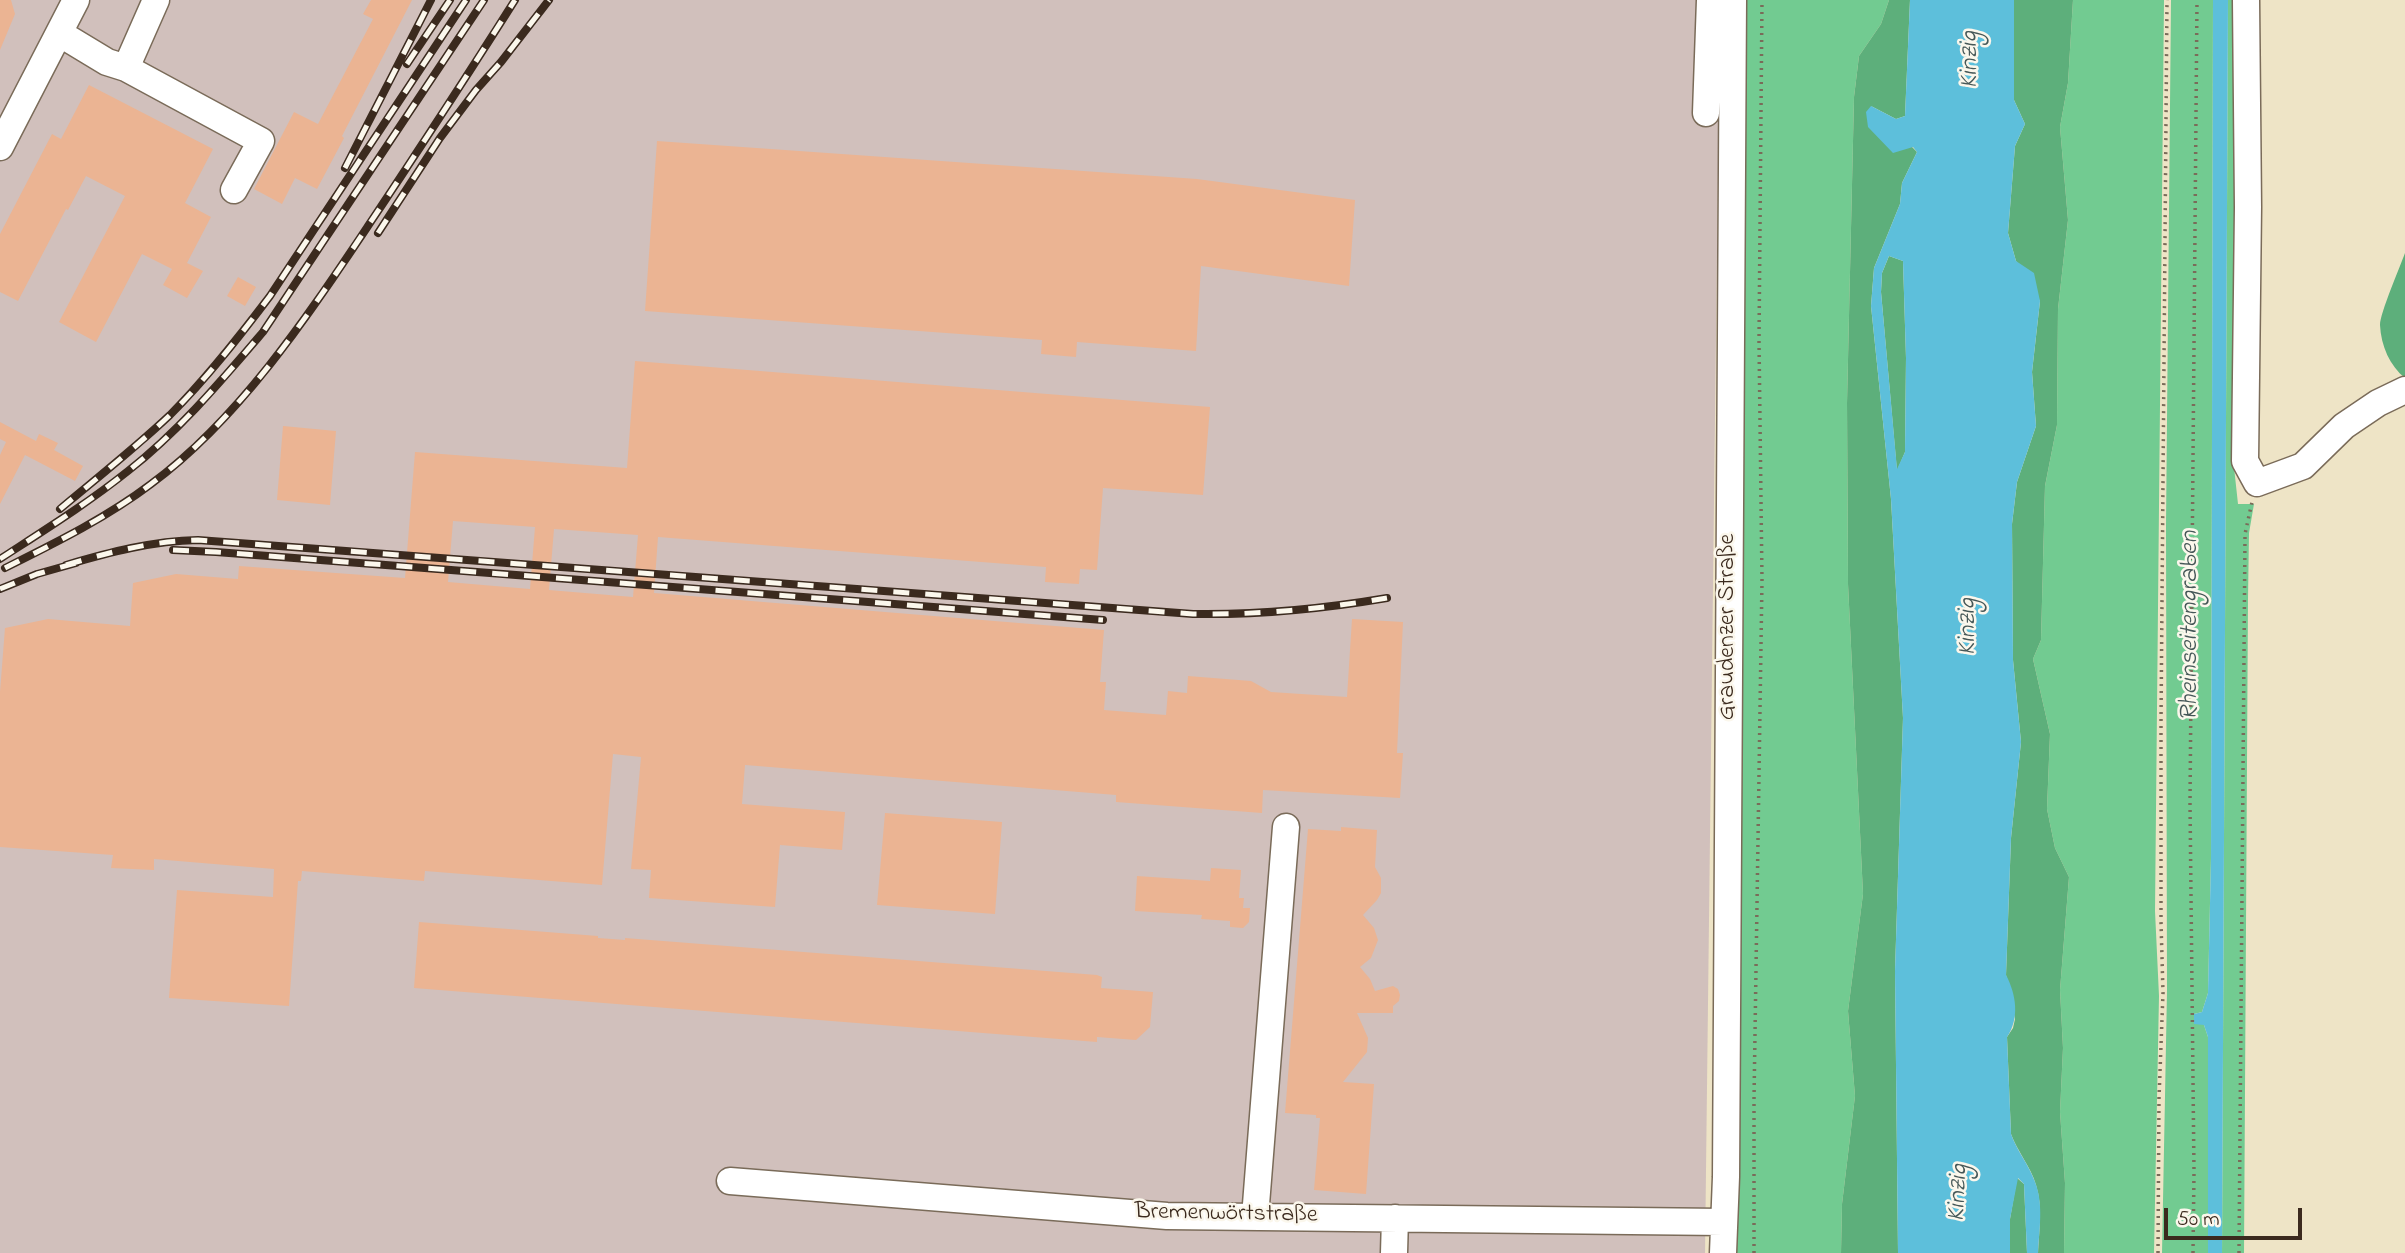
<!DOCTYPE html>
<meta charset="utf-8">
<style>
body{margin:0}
#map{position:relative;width:2405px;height:1253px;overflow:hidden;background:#eee4c6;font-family:"Indie Flower",sans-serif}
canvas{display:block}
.scale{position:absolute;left:2164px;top:1208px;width:138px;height:32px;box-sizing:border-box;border:4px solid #3b2a1e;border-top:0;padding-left:9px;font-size:21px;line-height:24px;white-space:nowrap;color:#3b2a1e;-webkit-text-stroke:5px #fbf7ec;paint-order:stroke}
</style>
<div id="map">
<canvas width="2405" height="1253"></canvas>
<div class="scale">50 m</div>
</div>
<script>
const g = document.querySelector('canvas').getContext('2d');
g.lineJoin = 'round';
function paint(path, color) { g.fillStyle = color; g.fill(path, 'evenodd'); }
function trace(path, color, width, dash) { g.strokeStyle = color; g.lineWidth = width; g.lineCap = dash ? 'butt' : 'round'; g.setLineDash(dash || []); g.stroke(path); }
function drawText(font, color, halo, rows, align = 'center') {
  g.font = font + ' "Indie Flower",sans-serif'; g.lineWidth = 5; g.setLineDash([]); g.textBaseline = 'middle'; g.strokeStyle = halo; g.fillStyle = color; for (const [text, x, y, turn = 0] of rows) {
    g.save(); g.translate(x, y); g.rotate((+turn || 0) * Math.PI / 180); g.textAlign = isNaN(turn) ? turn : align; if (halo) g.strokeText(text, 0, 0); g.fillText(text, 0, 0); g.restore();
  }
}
const industrial = new Path2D(`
 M0 0H1720L1705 1253H0Z`);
const green = new Path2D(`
 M1743 0H1889L1881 24 1859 56 1854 97 1847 403 1848 584 1863 894 1848 1011 1855 1096 1842 1204 1841 1253H1731Z
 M2073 0H2164L2155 911 2159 996 2154 1253H2064L2065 1183 2060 1112 2063 1048 2060 990 2069 877 2055 848 2047 809 2050 734 2033 659 2041 640 2045 486 2057 425 2058 309 2068 220 2060 127 2068 83Z
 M2171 0H2213L2211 858 2208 993 2202 1012 2194 1014 2204 1025 2208 1037V1253H2162L2167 991 2166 525Z
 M2228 0H2235L2233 458 2238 504H2254L2249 533 2248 599 2244 1253H2222Z`);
const forest = new Path2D(`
 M1889 0H1910L1905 116 1896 119 1871 106 1917 152 1902 183 1900 204 1874 268 1871 306 1891 499 1903 718 1895 971 1898 1253H1841L1842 1204 1855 1096 1848 1011 1863 894 1848 584 1847 403 1854 97 1859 56 1881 24Z
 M2014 0H2073L2068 83 2060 127 2068 220 2058 309 2057 425 2045 486 2041 640 2033 659 2050 734 2047 809 2055 848 2069 877 2060 990 2063 1048 2060 1112 2065 1183 2064 1253H2038C2039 1231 2043 1207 2036 1185 2031 1167 2017 1151 2011 1134L2007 1037 2013 1028 2015 1019 2006 975 2011 838 2021 742 2013 660 2012 524 2017 482 2036 426 2032 372 2040 301 2016 261 2008 233 2015 146 2025 124 2014 100Z
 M2405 253V378C2390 366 2381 346 2380 325 2380 313 2400 267 2405 253Z
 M1889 256 1903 261 1906 358 1905 452 1897 471 1881 292 1882 273Z
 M2017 1178 2024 1184 2027 1253H2010V1219Z`);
const water = new Path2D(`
 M1910 0H2014V100L2025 124 2015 146 2008 233 2016 261 2034 273 2040 301 2032 372 2036 426 2017 482 2012 524 2013 660 2021 742 2011 838 2006 975C2016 994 2020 1018 2007 1037L2011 1134C2017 1151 2029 1165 2035 1182 2044 1204 2039 1231 2038 1253H2027L2024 1184 2018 1178 2010 1219V1253H1898L1895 971 1903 718 1891 499 1871 306 1874 268 1900 204 1902 183 1917 152 1913 147 1893 153 1868 127 1866 112 1871 106 1896 119 1905 116ZM1889 256 1903 261 1906 358 1905 452 1897 469 1881 292 1882 273Z
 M2213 0H2228L2222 1253H2208V1037L2204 1025 2194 1024V1014L2202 1012 2208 993 2211 858Z`);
const building = new Path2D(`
 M0 0H11L15 14 0 50Z
 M371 0H412L342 136 344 138 317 189 295 178 282 204 254 189 294 112 318 124 373 19 363 14Z
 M89 85 213 149 185 203 211 217 187 263 203 271 187 298 163 285 172 269 142 254 96 342 59 322 125 196 86 176 68 210 66 209 18 301 0 292V234L52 134 61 139Z
 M657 141 1197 179 1355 200 1349 286 1201 266 1196 351 1077 342 1076 357 1041 354 1042 340 645 311Z
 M238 277 256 287 245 306 227 296Z
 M635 361 1210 407 1203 495 1103 488 1097 570 1080 569 1079 584 1045 582 1046 567 658 537 654 593 1104 630 1100 682H1106L1104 710 1166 715 1168 691 1187 693 1188 676 1251 681 1271 692 1347 697 1352 619 1403 622 1397 753H1403L1400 798 1263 790 1262 813 1116 802V795L745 765 742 804 845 812 842 850 780 845 775 907 649 898 651 870 631 869 641 757 613 754 602 885 425 871 424 881 302 871 301 881H298L289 1006 169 998 177 890 273 897 274 869 154 859V870L111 868 113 855 0 847V692L5 628 48 619 130 626 133 583 176 574 238 579 239 566 405 578 415 452 627 468ZM453 521 535 527 530 589 448 582ZM554 529 638 535 633 597 549 590Z
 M0 422 36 441 39 434 58 443 54 450 83 466 75 481 25 455 0 504V455L6 442 0 439Z
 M283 426 336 431 330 505 277 500Z
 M885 813 1002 822 995 914 877 905Z
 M1341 827 1377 830 1375 867 1381 878V893L1377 900 1363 915 1374 928 1378 940 1371 958 1360 967 1370 979 1375 991 1393 986 1398 989 1400 995 1399 1001 1393 1006V1013H1357L1368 1038 1367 1052 1343 1082 1374 1084 1366 1194 1314 1190 1320 1118H1316V1115L1285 1113 1308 829 1341 831Z
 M1211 868 1241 870 1239 898H1244L1243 908H1250L1249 922 1243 928 1230 927V921L1201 919 1202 915 1135 911 1137 876 1210 881Z
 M419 922 598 936V938L625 940V938L1097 975 1102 977 1101 988 1153 992 1150 1027 1136 1040 1097 1037V1042L414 988Z`);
const path = new Path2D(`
 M1754 1253V1099L1762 580 1759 341 1762 0
 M2158 1253 2159 1098 2163 993 2161 922V722L2167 0
 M2193 1253 2194 1172 2190 803 2197 0
 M2239 1253 2245 534 2252 502`);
const minor = new Path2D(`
 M2246 0 2248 207 2245 461 2257 483 2303 466 2344 426 2378 403 2405 390
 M59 33 107 62 126 68 156 0
 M126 68 261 141 234 190
 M1706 113 1710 0
 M0 147 76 0
 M730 1181 1167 1216 1723 1222
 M1255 1217 1286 827
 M1394 1253 1395 1218
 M1723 1253 1726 1177 1733 0`);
const rail = new Path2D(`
 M407 64 450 0
 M345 168 431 0
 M378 233 440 138 476 90 501 62 549 0
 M60 509C97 478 135 448 170 415 207 378 239 337 270 296L466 0
 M173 550 216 552 1103 620
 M0 559C43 531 88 503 128 471 179 431 221 381 263 332L484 0
 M66 565C110 552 152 541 198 540L1193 614C1259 615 1322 609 1387 598
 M5 568C55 543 106 518 151 484 240 418 307 317 368 226 418 151 467 76 515 0
 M0 589 37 574 76 563`);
const streetNames = [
 ["Graudenzer Straße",1729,627,-90],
 ["Bremenwörtstraße",1226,1215,1]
];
const waterNames = [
 ["Kinzig",1972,60,-90],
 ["Rheinseitengraben",2192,626,-90],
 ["Kinzig",1970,627,-90],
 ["Kinzig",1960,1193,-87]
];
paint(industrial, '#d1c0bc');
paint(green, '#72cb91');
paint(forest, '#5daf7b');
paint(water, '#5dbfdb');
paint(building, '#ebb493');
trace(minor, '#7a6b59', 29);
trace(path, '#7a6b59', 3.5, [2, 5]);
trace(minor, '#fff', 26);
trace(rail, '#3b2a1e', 8);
trace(rail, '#fbf7ec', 5, [16]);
drawText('24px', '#3b2a1e', '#fbf7ec', streetNames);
drawText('italic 26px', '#455757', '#fbf7ec', waterNames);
</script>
